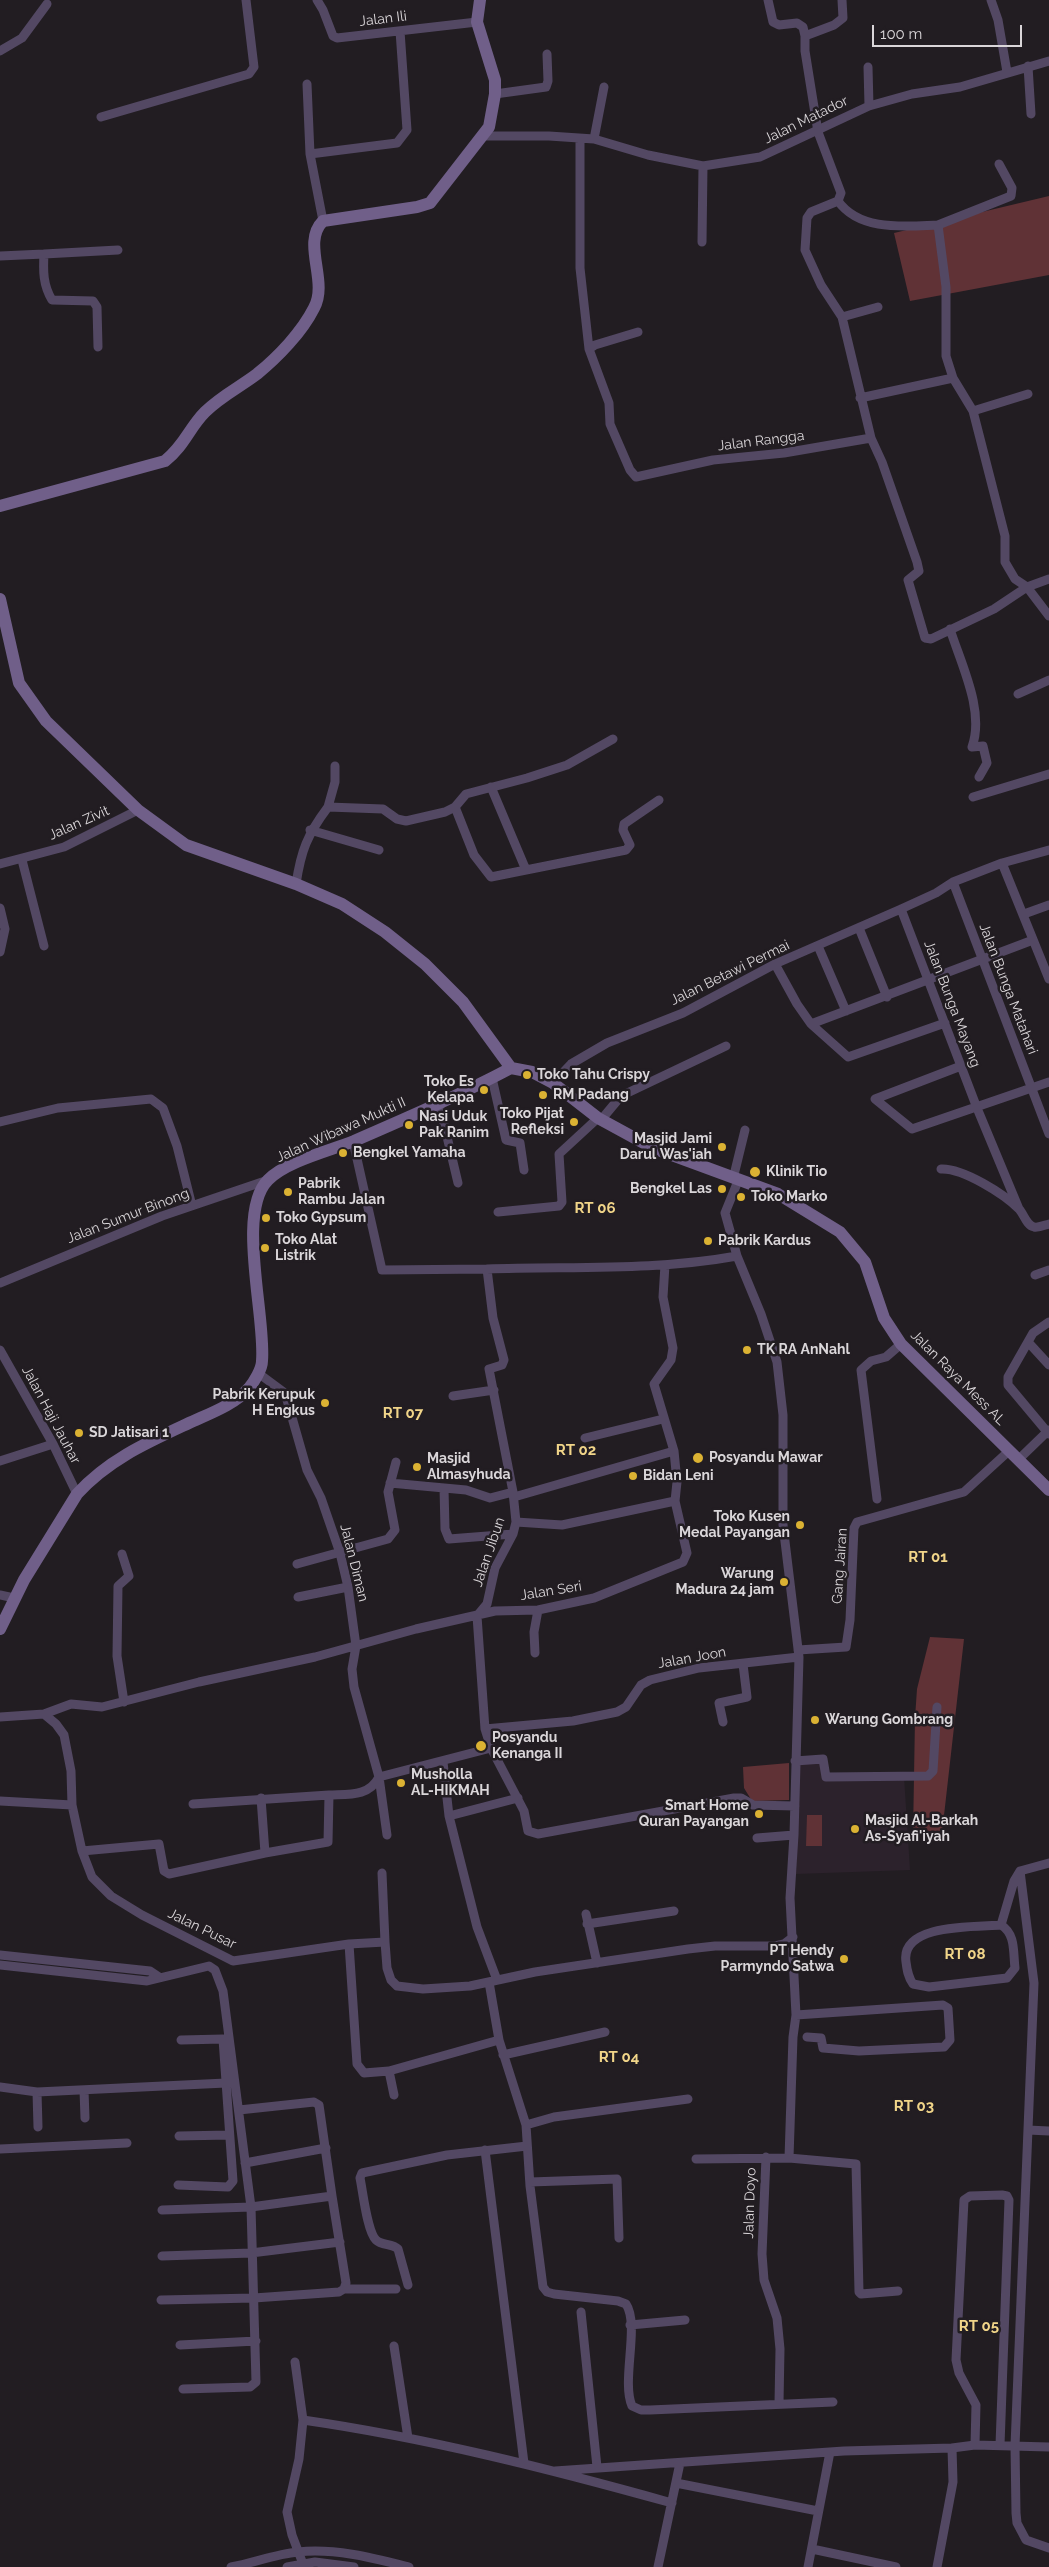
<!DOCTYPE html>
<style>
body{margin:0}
#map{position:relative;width:1049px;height:2567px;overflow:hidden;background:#221d22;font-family:Raleway,sans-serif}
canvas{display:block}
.scale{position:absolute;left:872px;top:25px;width:150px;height:22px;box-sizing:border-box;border:2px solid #dad6d9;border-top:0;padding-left:6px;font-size:15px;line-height:18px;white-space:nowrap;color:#dad6d9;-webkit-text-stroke:4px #221d22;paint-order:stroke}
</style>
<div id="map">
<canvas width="1049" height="2567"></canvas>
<div class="scale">100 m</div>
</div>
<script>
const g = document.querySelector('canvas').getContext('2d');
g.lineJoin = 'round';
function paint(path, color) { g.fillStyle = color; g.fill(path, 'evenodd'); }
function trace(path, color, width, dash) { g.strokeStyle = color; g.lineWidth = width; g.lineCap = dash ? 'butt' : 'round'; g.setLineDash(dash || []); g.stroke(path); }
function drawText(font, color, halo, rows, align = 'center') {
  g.font = font + ' Raleway,sans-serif'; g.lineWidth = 5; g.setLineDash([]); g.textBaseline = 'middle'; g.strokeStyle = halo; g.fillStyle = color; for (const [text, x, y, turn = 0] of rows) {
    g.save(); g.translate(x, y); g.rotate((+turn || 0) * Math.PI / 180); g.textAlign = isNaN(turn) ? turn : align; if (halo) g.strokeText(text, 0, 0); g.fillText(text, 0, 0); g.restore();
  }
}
const built = new Path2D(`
 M822 1762 823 1778 904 1776 910 1870 796 1874 798 1764Z`);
const green = new Path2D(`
 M1049 196V275L910 301 894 233Z
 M930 1637 964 1639 942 1833 913 1835 915 1718 917 1689Z
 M789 1763V1800L752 1801 744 1788 743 1767Z
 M807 1815H822V1846H806Z`);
const street = new Path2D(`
 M317 0 323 10 333 36 337 38 477 22
 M768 0 773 22 779 25 797 23 803 27 805 36V51L818 132 841 193 838 201 811 212 807 218 805 250 821 285 842 317 871 438
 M991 0 998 20 1007 72
 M805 36 834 25 843 18 842 0
 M0 51 22 38 47 4
 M1028 66 1031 114
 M868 67 869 106
 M307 84 310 154 323 221
 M495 94 546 87 548 81 547 54
 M101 117 249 74 254 67 246 0
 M482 136H549L594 139 648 155 703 166 760 157 869 106 912 94 960 87 1049 61
 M580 139V268L589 349 609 403 610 424 630 470 636 477 713 460 784 453 871 438 882 462 917 562 919 571 908 580 925 638 931 639 994 609 1027 587 1049 616
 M594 139 604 87
 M310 154 397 143 407 130 400 31
 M838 201C860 232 906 226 938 225L946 287V356L953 378 973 411 1005 536V562L1015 579 1027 587 1049 579
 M938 225 1011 196 1012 188 999 164
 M702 242 703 166
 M44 254 118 250
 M0 256 44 254C43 271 43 285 52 300L93 301 97 307 98 347
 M842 317 878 307
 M589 349 595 345 638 332
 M860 398 953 378
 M973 411 1028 394
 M950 629C961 664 985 711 972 747L983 746 987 763 979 777
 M1018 694 1049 680
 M973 797 1049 774
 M328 807 335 782V766
 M455 807 474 855 491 877 526 870 491 787
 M310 830 379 850
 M22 860 44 946
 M1002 863 1049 979
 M0 864 64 847 138 810
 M526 870 626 850 630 845 623 830 624 824 659 800
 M953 882 1049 1134
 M296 884C301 851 307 835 328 807L383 809 397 819 406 821 445 812 455 807 466 794 527 778 567 765 613 739
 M0 908 5 929 0 952
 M901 909 977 1108 1019 1209
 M1024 914 1049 905
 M859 928 887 997
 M818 946 846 1011
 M775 964 797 1004 811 1024
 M945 1023 848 1057 811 1024 1033 940
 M961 1066 875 1099 912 1129 1049 1082
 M492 1078 506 1140 520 1143 524 1170
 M553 1083 571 1064 607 1043 683 1013 775 964 901 909 936 893 953 882 1002 863 1049 850
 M439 1103 458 1183
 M601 1120 621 1096 726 1046
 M0 1122 58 1108 151 1099 163 1108 177 1146 192 1206
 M353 1141 382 1270 487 1269 493 1318 504 1360 502 1365 489 1369 513 1492 516 1522 513 1534 495 1568 487 1604 477 1616 485 1729 491 1748 379 1777
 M941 1169C963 1168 1004 1194 1019 1209 1024 1214 1026 1225 1034 1227 1039 1228 1045 1225 1049 1224
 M733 1179 745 1130
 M498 1212 559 1206 562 1202 559 1154 598 1118
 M487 1269C571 1266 655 1271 737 1256
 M1035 1275 1049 1270
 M0 1283 162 1216 268 1180
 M1049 1322 1033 1333 1008 1377V1385L1049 1434
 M1028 1342 1049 1365
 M0 1350 53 1444 77 1494
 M258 1373 285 1393 307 1470 321 1498 340 1553 348 1587 356 1646 352 1669 354 1687 379 1777 387 1835
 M453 1396 494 1390
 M585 1438 663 1419
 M1019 1459 1049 1430
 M0 1461 53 1444
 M390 1483 466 1490 490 1498 513 1492
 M444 1488 445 1529 449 1539 513 1534
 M514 1497 674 1451
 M877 1499 861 1370 871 1361 886 1357 901 1344
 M516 1522 562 1525 675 1501
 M122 1554 129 1576 118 1586 117 1656 124 1702
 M297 1564 388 1539 395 1530 388 1492 396 1462
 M0 1595 14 1598
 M298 1597 348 1587
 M798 1650 846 1647 850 1620 854 1528 857 1522 964 1492 1010 1450
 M535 1653 534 1632 538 1610
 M44 1714 71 1704 102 1707 199 1682 315 1657 416 1629 495 1611 538 1610 594 1598 683 1562 687 1553 675 1501 677 1482 674 1451 654 1384 671 1360 673 1348 663 1297 665 1265
 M0 1717 44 1714 56 1724 64 1735 71 1771 72 1805 82 1851 92 1877 111 1896 142 1915 233 1961 349 1944 385 1942 387 1968 391 1980 397 1986 423 1989 470 1986 535 1972 688 1949 715 1946H775L784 1944 793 1937
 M723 1722 719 1703 747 1697 743 1664
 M485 1729 573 1721 617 1712 626 1707 641 1685 650 1680 699 1668 799 1657
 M491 1748 524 1811 528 1831 538 1834 734 1798H741L753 1805 795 1806
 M795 1761 823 1759 826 1777 928 1776 933 1771 937 1707
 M443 1762 449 1816 477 1927 497 1980
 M261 1798 265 1853
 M0 1801 72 1805
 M193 1804 329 1795
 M449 1816 518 1798
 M757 1838 794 1835
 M82 1851 159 1844 164 1871 169 1874 265 1853 328 1842 329 1795C348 1794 369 1797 379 1777
 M1020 1871 1034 1983 1015 2446 1016 2513 1017 2523 1026 2540 1049 2548
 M382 1873 385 1942
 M586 1914 597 1963
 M587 1924 674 1911
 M1001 1925C1016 1934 1013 1953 1015 1968L1007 1978 929 1987 913 1984C908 1977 907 1970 906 1962 900 1923 977 1927 1001 1925Z
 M1001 1925 1014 1881 1020 1871 1049 1863
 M349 1944 357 2064 364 2073 389 2071 394 2095
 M0 1955 150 1971 159 1977
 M0 1965 147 1981 209 1966 215 1970 223 1991 251 2207 256 2382 250 2387 183 2389
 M489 1982 499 2040 526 2125 530 2186 543 2287 547 2292 554 2294 618 2301 626 2304C640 2325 621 2381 632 2406L641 2410H650L833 2402
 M796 2015 943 2005 948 2008 950 2040 944 2047 859 2051 823 2048 821 2038 807 2037
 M503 2055 605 2032
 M389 2071 499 2040
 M0 2087 37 2092 226 2083
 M84 2090 85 2118
 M37 2092 38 2127
 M526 2125 554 2117 688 2099
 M1028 2130 1049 2131
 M179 2136 229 2135
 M0 2149 127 2143
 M485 2150 524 2463
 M766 2157 762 2254 764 2280 777 2318 780 2349 779 2403
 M789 2158 856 2164 859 2292 861 2294 898 2291
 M696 2159 789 2158 793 2037 796 2015 790 1898 794 1835 799 1657 783 1525V1415L777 1362 761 1314 737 1256 725 1213 738 1181
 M245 2163 326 2148
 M530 2182 617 2179 619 2238
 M178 2185 228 2187 233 2181 223 2039 181 2040
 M162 2210 251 2207 332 2196 319 2105 314 2102 239 2110
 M162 2256 251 2253 340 2242
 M408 2285 398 2249C392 2243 382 2246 376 2240 367 2231 363 2192 360 2178L362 2173 447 2155 527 2146
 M344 2289H396
 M161 2300 254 2298 339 2292 344 2289 346 2283 332 2196
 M581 2312 597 2467
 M630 2325 685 2320
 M180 2345 256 2341
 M394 2346 408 2438
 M295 2362 303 2420 299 2459 287 2512 292 2535 303 2564
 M303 2420C428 2438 550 2469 672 2503
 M975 2445 976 2405 959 2373 956 2360 964 2200 970 2196 1002 2195 1007 2196 1009 2200 1000 2445
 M952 2448 975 2445 1049 2447
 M555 2471 844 2451 952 2448 953 2482 937 2567
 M676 2483 818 2511
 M812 2549 896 2567
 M231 2567C253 2563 276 2554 298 2552 335 2548 373 2558 409 2567
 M287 2567 315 2562 354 2567
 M658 2567 680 2463
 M808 2567 830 2452`);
const secondary = new Path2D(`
 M0 506 165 461C185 445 189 428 205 412 221 396 240 387 257 374 278 357 302 332 314 308 329 281 301 243 323 221L417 207 430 203 489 127 495 94V80L477 22 480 0
 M0 599 19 683 46 721 138 810 186 845 296 884 342 904 385 932 425 964 463 1002 511 1068
 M511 1068 532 1072 553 1083 598 1118 653 1148 778 1194 840 1232 865 1262 884 1318 901 1344 1049 1490
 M0 1629 24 1580 77 1494C108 1460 146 1443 187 1424 208 1414 233 1406 249 1388 254 1382 262 1369 262 1361 266 1317 236 1212 268 1180 287 1161 329 1151 354 1141 407 1118 460 1095 511 1068`);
const markers = [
 [527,1075,5,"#dbb233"],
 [484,1090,5,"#dbb233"],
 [543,1095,5,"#dbb233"],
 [574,1122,5,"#dbb233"],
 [409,1125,5,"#dbb233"],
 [722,1147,5,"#dbb233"],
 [343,1153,5,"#dbb233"],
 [755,1172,6,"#dbb233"],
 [722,1189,5,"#dbb233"],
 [288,1192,5,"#dbb233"],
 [741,1197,5,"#dbb233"],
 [266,1218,5,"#dbb233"],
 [708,1241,5,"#dbb233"],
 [265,1248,5,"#dbb233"],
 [747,1350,5,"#dbb233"],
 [325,1403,5,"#dbb233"],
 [79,1433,5,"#dbb233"],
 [698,1458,6,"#dbb233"],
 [417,1467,5,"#dbb233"],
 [633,1476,5,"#dbb233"],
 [800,1525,5,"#dbb233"],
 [784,1582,5,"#dbb233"],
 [815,1720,5,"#dbb233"],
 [481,1746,6,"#dbb233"],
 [401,1783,5,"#dbb233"],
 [759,1814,5,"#dbb233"],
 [855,1829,5,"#dbb233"],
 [844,1959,5,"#dbb233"]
];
const streetNames = [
 ["Jalan Ili",383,19,-7],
 ["Jalan Matador",806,120,-26],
 ["Jalan Rangga",761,441,-7],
 ["Jalan Zivit",79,823,-24],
 ["Jalan Betawi Permai",730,973,-26],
 ["Jalan Bunga Matahari",1008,989,69],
 ["Jalan Bunga Mayang",952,1004,69],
 ["Jalan Wibawa Mukti II",341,1130,-24],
 ["Jalan Sumur Binong",128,1216,-21],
 ["Jalan Raya Mess AL",958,1378,45],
 ["Jalan Haji Jauhar",51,1415,62],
 ["Jalan Jibun",489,1552,-71],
 ["Jalan Diman",354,1563,76],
 ["Gang Jairan",840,1566,-86],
 ["Jalan Seri",551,1591,-9],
 ["Jalan Joon",692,1658,-10],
 ["Jalan Pusar",202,1929,26],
 ["Jalan Doyo",750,2203,-88]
];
const poiNames = [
 ["Toko Tahu Crispy",537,1075],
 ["Toko Es",474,1082,"right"],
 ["Kelapa",474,1098,"right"],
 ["RM Padang",553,1095],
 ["Toko Pijat",564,1114,"right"],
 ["Refleksi",564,1130,"right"],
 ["Nasi Uduk",419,1117],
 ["Pak Ranim",419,1133],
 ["Masjid Jami",712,1139,"right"],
 ["Darul Was'iah",712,1155,"right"],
 ["Bengkel Yamaha",353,1153],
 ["Klinik Tio",766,1172],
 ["Pabrik",298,1184],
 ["Rambu Jalan",298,1200],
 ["Bengkel Las",712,1189,"right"],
 ["Toko Marko",751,1197],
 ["Toko Gypsum",276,1218],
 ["Toko Alat",275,1240],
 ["Listrik",275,1256],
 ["Pabrik Kardus",718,1241],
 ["TK RA AnNahl",757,1350],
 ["Pabrik Kerupuk",315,1395,"right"],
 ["H Engkus",315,1411,"right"],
 ["SD Jatisari 1",89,1433],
 ["Posyandu Mawar",709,1458],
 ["Masjid",427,1459],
 ["Almasyhuda",427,1475],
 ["Bidan Leni",643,1476],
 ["Toko Kusen",790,1517,"right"],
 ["Medal Payangan",790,1533,"right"],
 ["Warung",774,1574,"right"],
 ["Madura 24 jam",774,1590,"right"],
 ["Warung Gombrang",825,1720],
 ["Posyandu",492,1738],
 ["Kenanga II",492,1754],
 ["Musholla",411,1775],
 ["AL-HIKMAH",411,1791],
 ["Smart Home",749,1806,"right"],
 ["Quran Payangan",749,1822,"right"],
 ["Masjid Al-Barkah",865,1821],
 ["As-Syafi'iyah",865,1837],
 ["PT Hendy",834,1951,"right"],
 ["Parmyndo Satwa",834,1967,"right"]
];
const neighbourhoodNames = [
 ["RT 06",595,1208],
 ["RT 07",403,1413],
 ["RT 02",576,1450],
 ["RT 01",928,1557],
 ["RT 08",965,1954],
 ["RT 04",619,2057],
 ["RT 03",914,2106],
 ["RT 05",979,2326]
];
paint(built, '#2c222c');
paint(green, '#603236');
trace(street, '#534863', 9);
trace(secondary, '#705f89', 12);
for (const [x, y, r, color] of markers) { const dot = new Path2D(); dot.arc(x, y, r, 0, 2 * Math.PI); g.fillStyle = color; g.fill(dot); trace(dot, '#221d22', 2); }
drawText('14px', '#dad6d9', '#221d22', streetNames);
drawText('bold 14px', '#dad6d9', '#221d22', poiNames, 'left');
drawText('bold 15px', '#f1d589', '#221d22', neighbourhoodNames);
</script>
